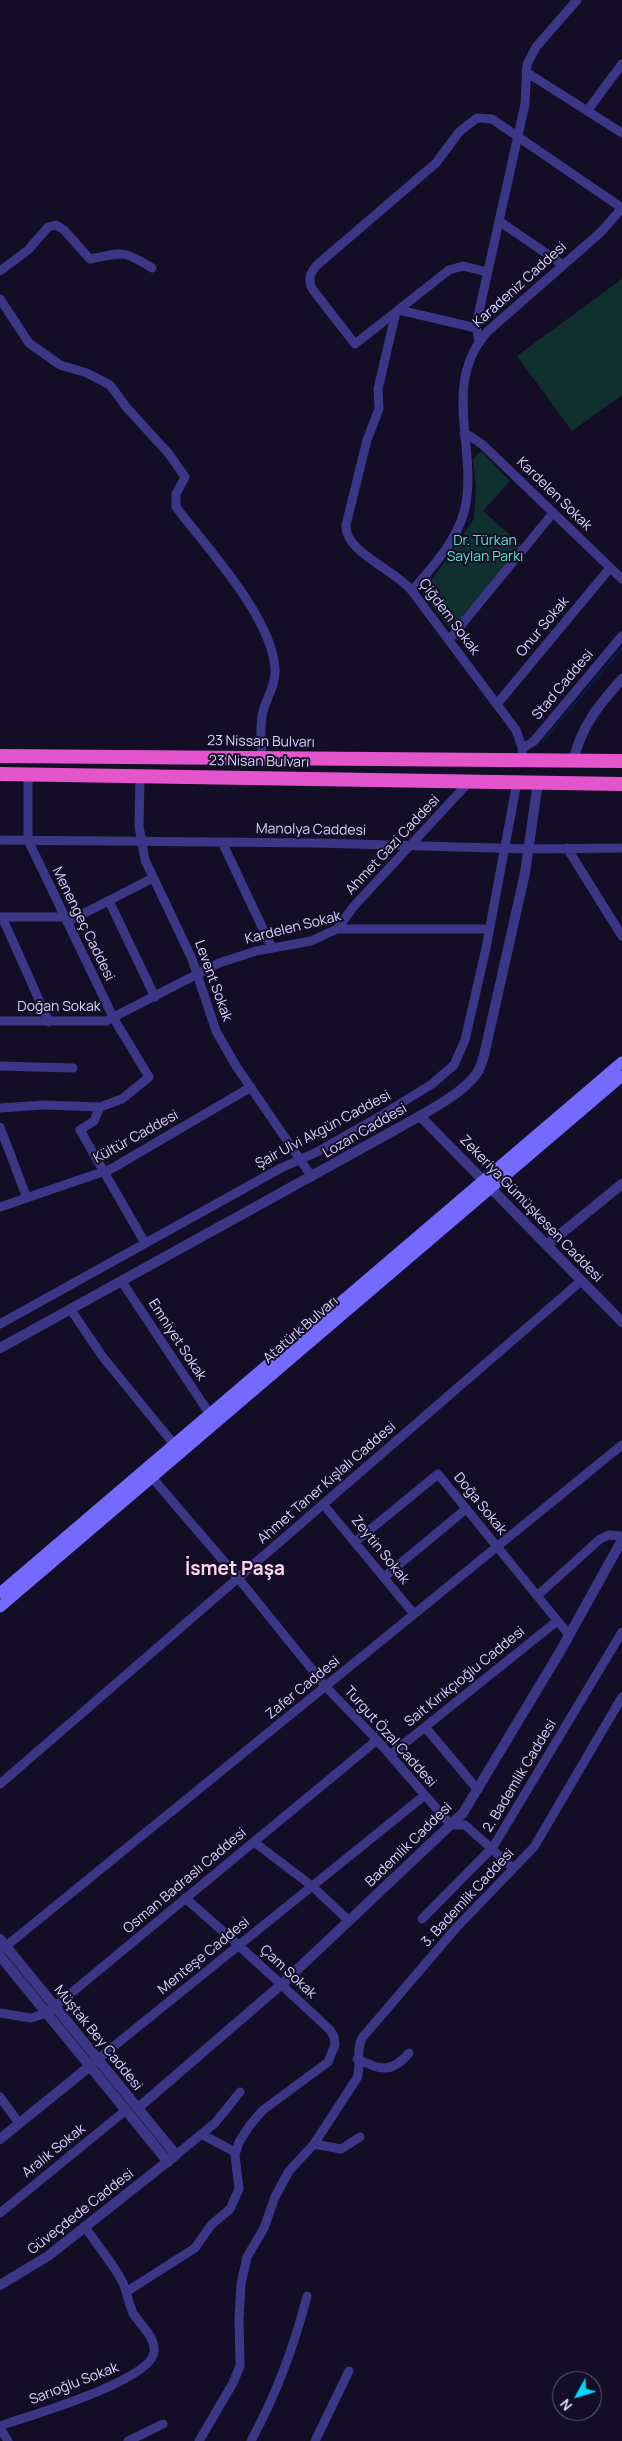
<!DOCTYPE html>
<meta charset="utf-8">
<style>
body{margin:0}
#map{position:relative;width:622px;height:2441px;overflow:hidden;background:#130e26;font-family:Manrope,sans-serif}
canvas{display:block}
.north{position:absolute;left:552px;top:2371px;width:50px;height:50px;box-sizing:border-box;background:#130e26;border:1px solid #635d7d;border-radius:50%;rotate:231deg;font-size:14px;font-weight:700;line-height:20px;text-align:center;color:#dad3ff}
.north::after{content:'';display:block;margin:auto;width:18px;height:22px;background:#00d8fe;clip-path:polygon(50% 0,100% 100%,50% 72%,0 100%)}
</style>
<div id="map">
<canvas width="622" height="2441"></canvas>
<div class="north">N</div>
</div>
<script>
const g = document.querySelector('canvas').getContext('2d');
g.lineJoin = 'round';
function paint(path, color) { g.fillStyle = color; g.fill(path, 'evenodd'); }
function trace(path, color, width, dash) { g.strokeStyle = color; g.lineWidth = width; g.lineCap = dash ? 'butt' : 'round'; g.setLineDash(dash || []); g.stroke(path); }
function drawText(font, color, halo, rows, align = 'center') {
  g.font = font + ' Manrope,sans-serif'; g.lineWidth = 4; g.setLineDash([]); g.textBaseline = 'middle'; g.strokeStyle = halo; g.fillStyle = color; for (const [text, x, y, turn = 0] of rows) {
    g.save(); g.translate(x, y); g.rotate((+turn || 0) * Math.PI / 180); g.textAlign = isNaN(turn) ? turn : align; if (halo) g.strokeText(text, 0, 0); g.fillText(text, 0, 0); g.restore();
  }
}
const green = new Path2D(`
 M622 279V395L572 431 517 356Z
 M481 451 510 481 483 511 521 545 452 632 423 593 474 519 476 486 473 459Z`);
const stream = new Path2D(`
 M543 741 622 648`);
const minor = new Path2D(`
 M526 72 622 133
 M587 111 622 64
 M499 221 563 265
 M0 271 28 250 48 227 56 225 64 230 90 259C123 253 122 249 152 268
 M487 272 463 266 449 270 355 344 313 290C307 280 310 273 317 265L436 163 460 131 477 118 492 119 622 208
 M0 299 29 343 60 365 87 373 110 385 127 408 169 454 185 477 176 494V507C207 548 272 617 275 669 276 687 264 701 262 716 260 730 261 745 262 758
 M399 310 476 328
 M396 312 378 389 379 409 367 440 346 525C344 552 396 570 412 591L516 730 522 747 523 761
 M479 342 476 325 525 104 527 64 536 47 577 0
 M464 434 470 436 483 445 622 579
 M412 591C432 567 456 542 464 512 480 452 439 385 488 331L601 232 622 208
 M449 640 553 513
 M497 704 610 568
 M522 749 534 741 622 636
 M140 776 139 826 145 860 192 959 216 1031 236 1066 312 1177
 M0 840 318 843 529 849 622 848
 M222 842 272 948
 M567 848 622 936
 M109 901 155 997
 M0 917H64
 M2 917 49 1022
 M67 922 153 878
 M337 929 354 906 470 781
 M0 1021H106L219 963 256 951 311 941 337 929H489
 M0 1066 73 1068
 M100 1107 94 1121 80 1130 145 1243
 M0 1108 44 1105 100 1107 122 1099 149 1077 114 1019 28 840V774
 M0 1127 27 1198
 M0 1207 111 1169 251 1087
 M122 1282 209 1413
 M71 1310 102 1356 177 1448
 M0 1324 281 1168 317 1152 377 1118 432 1084 454 1065 465 1040 486 948 517 782
 M149 1474 238 1578 327 1688 377 1740 451 1825H465L513 1868
 M323 1504 414 1614
 M355 1542 438 1474 569 1635
 M384 1577 466 1509
 M537 1596 600 1539 609 1535 622 1536
 M425 1727 478 1790
 M390 1755 557 1621
 M0 1784 581 1281
 M254 1842 312 1886 349 1921
 M422 1919 493 1847 622 1632
 M0 1951 622 1445
 M0 2013 31 2018 47 2013 377 1740
 M357 2059C381 2070 391 2074 409 2053
 M93 2063 425 1795
 M0 2097 19 2123
 M201 2134 235 2152
 M314 2144 341 2149 360 2137
 M176 2155 215 2123 240 2092
 M0 2213 126 2110
 M126 2292 195 2248 211 2225 230 2209 239 2189 235 2155 239 2142 250 2125 263 2110 328 2062 335 2045 334 2037 330 2030C282 1985 235 1941 185 1898
 M0 2426C28 2416 151 2381 154 2352 156 2337 140 2325 133 2313 128 2302 127 2291 122 2281 112 2262 97 2245 85 2227
 M0 2428 8 2441
 M128 2441 163 2424
 M199 2441 233 2383 240 2366 239 2319 241 2284 247 2257 264 2228 275 2197 289 2171 314 2144 357 2078C362 2065 355 2052 362 2038L456 1928 534 1847 622 1697
 M251 2441C276 2395 294 2347 307 2296
 M315 2441 349 2371`);
const tertiary = new Path2D(`
 M573 761C582 725 598 706 622 679
 M420 1116 622 1322
 M547 1245 622 1184
 M0 1348 402 1126C423 1114 463 1094 477 1073 481 1067 483 1059 485 1051L525 873 538 782
 M0 1939 176 2155 48 2256 0 2285
 M0 1956 168 2162
 M138 2108 283 1983 463 1813 561 1650 622 1540
 M0 2139 90 2066`);
const secondary = new Path2D(`
 M0 1593 622 1062
 M0 1607 622 1076`);
const trunk = new Path2D(`
 M0 756 622 761
 M0 774 622 784`);
const streetNames = [
 ["Karadeniz Caddesi",520,285,-42],
 ["Kardelen Sokak",554,494,44],
 ["Çiğdem Sokak",449,617,53],
 ["Onur Sokak",543,627,-50],
 ["Stad Caddesi",563,685,-50],
 ["23 Nissan Bulvarı",261,742,1],
 ["23 Nisan Bulvarı",259,762,1],
 ["Manolya Caddesi",311,830,1],
 ["Ahmet Gazi Caddesi",393,845,-47],
 ["Menengeç Caddesi",83,924,64],
 ["Kardelen Sokak",293,928,-14],
 ["Levent Sokak",213,981,70],
 ["Doğan Sokak",59,1007],
 ["Şair Ulvi Akgün Caddesi",323,1130,-28],
 ["Lozan Caddesi",365,1131,-30],
 ["Kültür Caddesi",136,1137,-29],
 ["Zekeriya Gümüşkesen Caddesi",531,1209,46],
 ["Atatürk Bulvarı",301,1330,-41],
 ["Emniyet Sokak",177,1340,57],
 ["Ahmet Taner Kışlalı Caddesi",327,1483,-41],
 ["Doğa Sokak",480,1504,51],
 ["Zeytin Sokak",380,1550,51],
 ["Sait Kırıkçıoğlu Caddesi",465,1677,-39],
 ["Zafer Caddesi",303,1688,-39],
 ["Turgut Özal Caddesi",390,1737,48],
 ["2. Bademlik Caddesi",520,1776,-59],
 ["Bademlik Caddesi",409,1845,-44],
 ["Osman Badraslı Caddesi",185,1881,-40],
 ["3. Bademlik Caddesi",468,1898,-47],
 ["Menteşe Caddesi",204,1956,-39],
 ["Çam Sokak",288,1972,43],
 ["Müştak Bey Caddesi",98,2038,51],
 ["Aralık Sokak",54,2151,-39],
 ["Güveçdede Caddesi",81,2212,-38],
 ["Sarıoğlu Sokak",74,2384,-21]
];
const parkNames = [
 ["Dr. Türkan",485,541],
 ["Saylan Parkı",485,557]
];
const districtNames = [
 ["İsmet Paşa",235,1570]
];
paint(green, '#103030');
trace(stream, '#071b45', 2.5);
trace(minor, '#3d3687', 9);
trace(tertiary, '#3d3687', 10);
trace(secondary, '#746aff', 11);
trace(trunk, '#e454cc', 14);
drawText('14px', '#dad3ff', '#130e26', streetNames);
drawText('14px', '#58e6c9', '#130e26', parkNames);
drawText('bold 19px', '#ffd5ee', '#130e26', districtNames);
</script>
